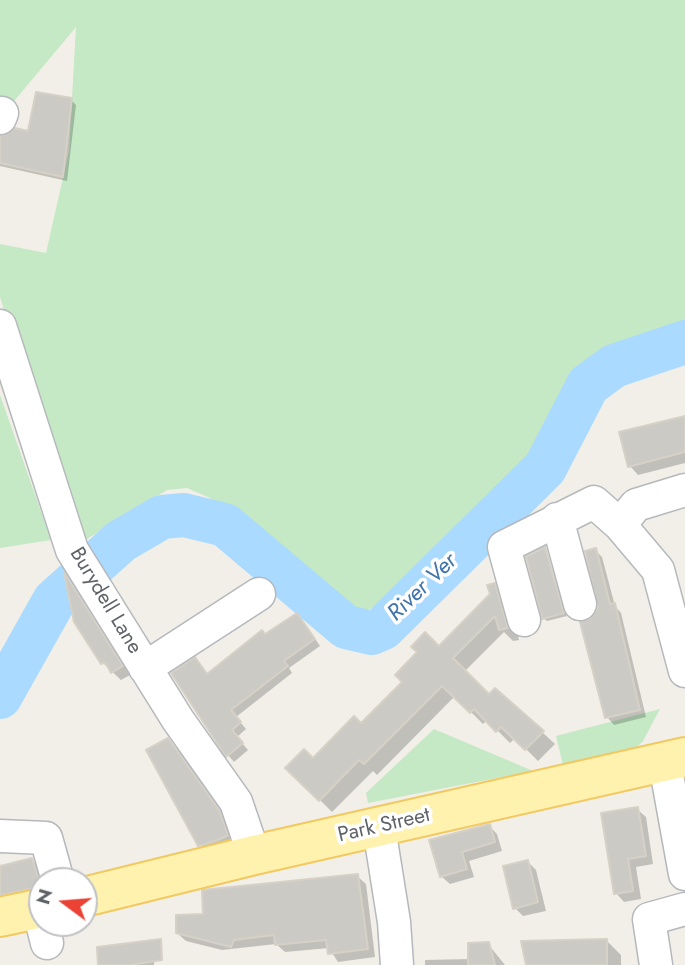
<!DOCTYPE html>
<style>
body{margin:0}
#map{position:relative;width:685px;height:965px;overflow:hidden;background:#f1efe8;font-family:Jost,sans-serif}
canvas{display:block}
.north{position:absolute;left:28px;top:867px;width:70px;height:70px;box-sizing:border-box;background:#fff;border:2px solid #bfc1c3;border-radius:50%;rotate:286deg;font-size:19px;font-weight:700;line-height:28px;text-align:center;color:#5f6368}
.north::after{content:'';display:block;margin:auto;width:24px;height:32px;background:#ea4335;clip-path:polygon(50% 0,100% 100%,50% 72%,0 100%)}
</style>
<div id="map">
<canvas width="685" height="965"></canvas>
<div class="north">N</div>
</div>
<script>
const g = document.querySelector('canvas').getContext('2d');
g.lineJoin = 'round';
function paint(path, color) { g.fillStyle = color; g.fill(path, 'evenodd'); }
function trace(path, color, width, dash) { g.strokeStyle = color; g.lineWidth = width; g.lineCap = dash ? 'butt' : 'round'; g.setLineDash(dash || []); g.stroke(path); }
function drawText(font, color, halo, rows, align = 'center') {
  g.font = font + ' Jost,sans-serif'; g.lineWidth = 7; g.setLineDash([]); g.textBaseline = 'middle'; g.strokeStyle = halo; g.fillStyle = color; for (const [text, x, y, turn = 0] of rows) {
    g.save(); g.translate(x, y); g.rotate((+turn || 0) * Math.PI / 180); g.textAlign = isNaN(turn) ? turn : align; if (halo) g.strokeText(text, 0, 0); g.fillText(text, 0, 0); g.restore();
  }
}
const green = new Path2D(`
 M0 0H685V327L594 362 582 378 546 444 496 507 389 602 364 611 339 607 210 498 187 488 167 490 82 542 71 494 21 363 0 297V244L46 253 69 151 76 27 0 118Z
 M0 395 51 540 0 548Z
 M660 709 643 741 629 755 564 769 556 736Z
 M434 729 533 771 368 803 366 793Z`);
const shadow = new Path2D(`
 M71 100 76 105 67 181 0 166V138L29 133Z
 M685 417V463L638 475 630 466Z
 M545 549 567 616 547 621 543 618Z
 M595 550 602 557 615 606 621 613 646 717 614 725 607 717 594 619 600 608Z
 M67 577 130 675 121 680 103 663 76 621Z
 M494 585 507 597 519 640 513 641 504 632 464 672 489 696 542 732 555 744 538 761 515 738 510 743 487 720 483 724 455 696 377 775 373 771 332 812 288 768 313 760 361 726 492 595Z
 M303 621 320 646 289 668 292 673 236 717 246 729 237 737 248 750 234 762 228 755 195 660 208 675 266 636Z
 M168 740 180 752 231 825 239 847 212 857 200 844Z
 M637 809 646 817 653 864 636 867 641 899 624 902 616 893Z
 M489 826 497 834 502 851 469 861 474 877 450 884 441 876 431 842Z
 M32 860 40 868 42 896 0 907V866Z
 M528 862 536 870 546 911 523 916 515 908Z
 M357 876 366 884 375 957 338 962 329 948 285 952 276 944 222 950 186 941 177 933 205 916Z
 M606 940 621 955V965H528Z
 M488 944 505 965H425V960L470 959Z
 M154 959V965H99Z`);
const stream = new Path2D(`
 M0 663 54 601`);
const river = new Path2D(`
 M0 697 54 601 121 541 162 517 184 515 225 525 346 627 372 633 383 628 545 468 588 385 614 366 685 342`);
const building = new Path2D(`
 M36 92 72 98 63 177 0 163V136L15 128 28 131Z
 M685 416V452L628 467 619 432Z
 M545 547 564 613 542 619 526 557Z
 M596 548 610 604 615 603 640 710 605 718 580 622 592 617 598 608 585 551Z
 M64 572 123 666 111 673 105 662 101 664 74 622Z
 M495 583 508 628 499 630 495 616 453 658 489 694 495 688 544 731 525 750 501 727 496 732 474 709 470 713 442 686 364 764 359 760 319 801 285 768 304 749 313 758 354 716 361 723 402 682 395 675 417 652 411 647 425 632 439 646 490 594 487 585Z
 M297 613 315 639 284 661 288 666 231 710 241 722 232 730 243 743 226 757 171 673 195 657 207 674 262 630 265 634Z
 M168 738 219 810 228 835 218 840 198 846 146 750Z
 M638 807 646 856 628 859 633 891 614 894 601 813Z
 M490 824 495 842 462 852 467 869 440 877 429 840Z
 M32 858 41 887 0 895V866Z
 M528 860 538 902 513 909 503 866Z
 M358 874 368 949 328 954 326 940 275 945 274 935 234 940 231 947 176 933V915L203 914 202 890Z
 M161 939 162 960 130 965H98L97 947Z
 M607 939V965H526L521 941Z
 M489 942 495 965H468V943Z`);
const minor = new Path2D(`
 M0 118 2 113
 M0 326 72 550 178 720 236 802 254 855
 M557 519 580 604
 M620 525 636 505 685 490
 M524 620 504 547 594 502 620 525 658 570 685 671
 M145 668 259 594
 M665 764 685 874
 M379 828 394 922 397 965
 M0 836 46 838 58 881
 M42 923 47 943
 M656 965 649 919 685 909`);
const major = new Path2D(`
 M84 897 254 855 685 757
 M0 917 42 908`);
const streetNames = [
 ["Burydell Lane",105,601,59],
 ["Park Street",384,826,-13]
];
const waterNames = [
 ["River Ver",423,588,-44]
];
paint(green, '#c5e8c5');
paint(shadow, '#0003');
trace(stream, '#aadaff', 7);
trace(river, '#aadaff', 44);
paint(building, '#cccac5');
trace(building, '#d6d1c6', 2);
trace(minor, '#b5b8bc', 35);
trace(major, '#f2c960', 42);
trace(minor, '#fff', 32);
trace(major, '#fff2af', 38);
drawText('21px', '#5f6368', '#fff', streetNames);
drawText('italic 23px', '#4174aa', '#fff', waterNames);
</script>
